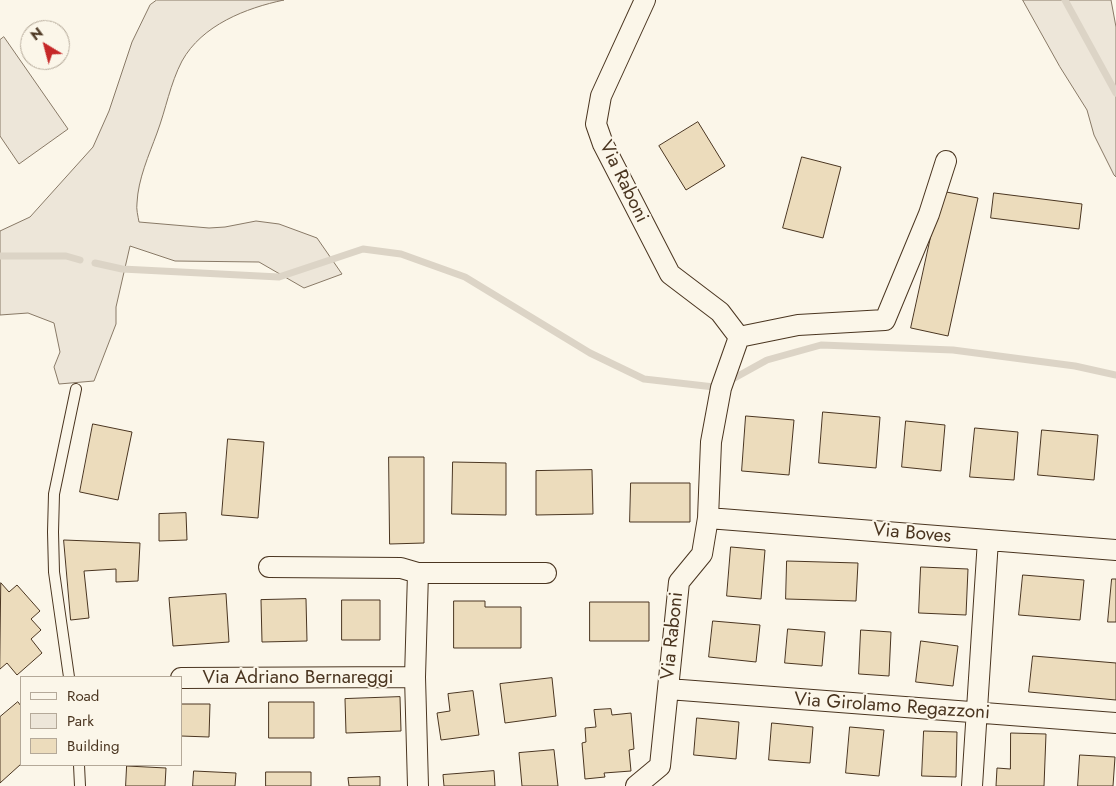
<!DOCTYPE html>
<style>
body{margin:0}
#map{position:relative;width:1116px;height:786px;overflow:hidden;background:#fbf6e9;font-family:Jost,sans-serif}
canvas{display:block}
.legend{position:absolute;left:20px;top:676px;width:162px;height:90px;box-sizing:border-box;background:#fbf6e9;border:1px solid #b4a999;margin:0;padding:6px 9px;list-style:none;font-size:15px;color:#4a3520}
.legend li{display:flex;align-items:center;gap:10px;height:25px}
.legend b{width:25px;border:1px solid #b4a999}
.north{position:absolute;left:20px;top:20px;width:50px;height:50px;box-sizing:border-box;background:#fbf6e9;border:1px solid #b4a999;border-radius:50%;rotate:323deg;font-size:14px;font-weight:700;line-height:20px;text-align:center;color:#4a3520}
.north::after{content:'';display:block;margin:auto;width:18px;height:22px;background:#c62828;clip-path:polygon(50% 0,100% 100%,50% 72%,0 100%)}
</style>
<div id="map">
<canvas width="1116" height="786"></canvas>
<ul class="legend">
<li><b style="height:6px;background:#fbf6e9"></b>Road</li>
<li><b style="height:14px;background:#ede6d9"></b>Park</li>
<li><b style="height:14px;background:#ecdcbc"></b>Building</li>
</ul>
<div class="north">N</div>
</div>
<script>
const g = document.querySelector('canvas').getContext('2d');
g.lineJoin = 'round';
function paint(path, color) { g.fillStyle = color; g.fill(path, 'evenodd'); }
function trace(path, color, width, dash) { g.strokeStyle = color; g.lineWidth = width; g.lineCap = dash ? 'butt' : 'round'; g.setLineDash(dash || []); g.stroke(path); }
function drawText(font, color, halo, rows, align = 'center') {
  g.font = font + ' Jost,sans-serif'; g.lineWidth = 4; g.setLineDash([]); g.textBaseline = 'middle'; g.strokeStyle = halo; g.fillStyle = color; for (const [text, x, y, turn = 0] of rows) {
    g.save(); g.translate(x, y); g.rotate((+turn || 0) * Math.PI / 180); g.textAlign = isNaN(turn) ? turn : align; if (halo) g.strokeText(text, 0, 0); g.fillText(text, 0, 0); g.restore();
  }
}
const green = new Path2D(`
 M157 0H284C246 8 202 25 182 61 170 84 166 109 157 133 149 155 138 179 137 203 136 209 138 216 139 222L209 228 225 227 256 221 279 224 317 238 342 274 304 288 259 262 175 261 130 246 116 307V324L94 381 59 384 54 367 60 352 54 323 28 313 0 315V231L30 217 93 147 109 111 132 42 150 5Z
 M1023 0H1111L1116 27V177L1114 175 1094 135 1087 110 1060 67Z
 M4 37 68 129 19 164 0 136V40Z`);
const stream = new Path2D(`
 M1065 0 1116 93
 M0 256H66L80 260
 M95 263 122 269 279 277 363 249 401 254 465 277 590 353 644 379 714 387
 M729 381 767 360 821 345 953 350 1075 366 1116 375`);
const building = new Path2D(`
 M698 122 725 166 686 190 659 146Z
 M802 157 841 167 823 238 783 228Z
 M941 191 978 198 948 336 911 328Z
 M994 193 1082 204 1079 229 991 218Z
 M823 412 880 417 876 468 819 463Z
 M746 416 794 420 789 475 742 471Z
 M906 421 945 425 941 471 902 467Z
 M93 424 132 432 118 500 80 492Z
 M975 428 1018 432 1014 480 970 477Z
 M1042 430 1098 435 1094 480 1038 475Z
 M228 439 264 442 258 518 222 515Z
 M389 457H424V543L390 544Z
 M453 462 506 463V515L452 514Z
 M592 470 593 514 536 515V471Z
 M631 483H690V522H630Z
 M186 513 187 540 159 541V514Z
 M64 540 140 543 138 581 116 582V569L84 571 89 618 71 620Z
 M731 547 765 550 761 599 727 596Z
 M787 561 858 563 856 601 786 599Z
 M921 567 968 569 966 615 919 613Z
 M1023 575 1084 580 1080 620 1019 615Z
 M1112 579H1116V622H1108Z
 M1 583 9 592 17 585 40 611 31 619 41 630 31 639 42 653 17 675 7 663 0 669Z
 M226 594 229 642 173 646 169 598Z
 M306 599 307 641 262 642 261 600Z
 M342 600H380V640H342Z
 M454 601H485V607H521V648H454Z
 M590 602H649V641H590Z
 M713 621 760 625 756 662 709 657Z
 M788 629 825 632 822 666 785 663Z
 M861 630 891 632 889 676 859 674Z
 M921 641 958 646 953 686 916 682Z
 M1033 656 1116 663V700L1029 692Z
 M552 678 556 716 505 723 500 684Z
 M473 691 479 735 441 740 437 713 450 711 448 694Z
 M400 697 401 731 346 733 345 699Z
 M18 702 21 706V764L0 783V717Z
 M269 702H314V738H269Z
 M181 704H210L209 737 181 736Z
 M611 709 612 715 631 713 634 749 629 750 631 771 604 773 605 777 585 779 582 743 586 742 585 728 596 727 594 710Z
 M697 718 739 722 736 759 694 755Z
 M772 723 813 727 810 763 769 760Z
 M850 727 884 730 879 776 846 773Z
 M924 731 957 732 956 777 922 776Z
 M1011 733 1046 734 1044 786H996L997 768 1010 769Z
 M554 750 558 786H522L519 753Z
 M1080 755 1115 757 1113 786H1078Z
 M127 766 166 768 165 786H126Z
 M194 771 236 773 235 786H193Z
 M494 771 495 786H444L443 775Z
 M266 772H311V786H266Z
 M380 777V786H349L348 778Z`);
const lane = new Path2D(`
 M69 677 54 572 53 532 54 494 76 389
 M79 765 80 786`);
const street = new Path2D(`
 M739 337 798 325 885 320 929 214 946 161
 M708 518 1116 550
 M269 567 401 568 418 573H546
 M181 678 415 677
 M668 689 1116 723
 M418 786 415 677 418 573
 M636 786 660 766 679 582 702 554 708 518 711 442 721 388 739 337 720 312 670 274 603 144 596 124 601 96 645 0
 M972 786 988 540`);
const streetNames = [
 ["Via Raboni",623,182,64],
 ["Via Boves",912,534,5],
 ["Via Raboni",673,636,-84],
 ["Via Adriano Bernareggi",298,678],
 ["Via Girolamo Regazzoni",892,707,4]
];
paint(green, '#ede6d9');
trace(green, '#887966', 1);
trace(stream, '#dcd4c6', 7);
paint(building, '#ecdcbc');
trace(building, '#4a3520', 1);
trace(lane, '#4a3520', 12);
trace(street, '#4a3520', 22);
trace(lane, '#fbf6e9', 10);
trace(street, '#fbf6e9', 20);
drawText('19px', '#4a3520', '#fbf6e9', streetNames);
</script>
